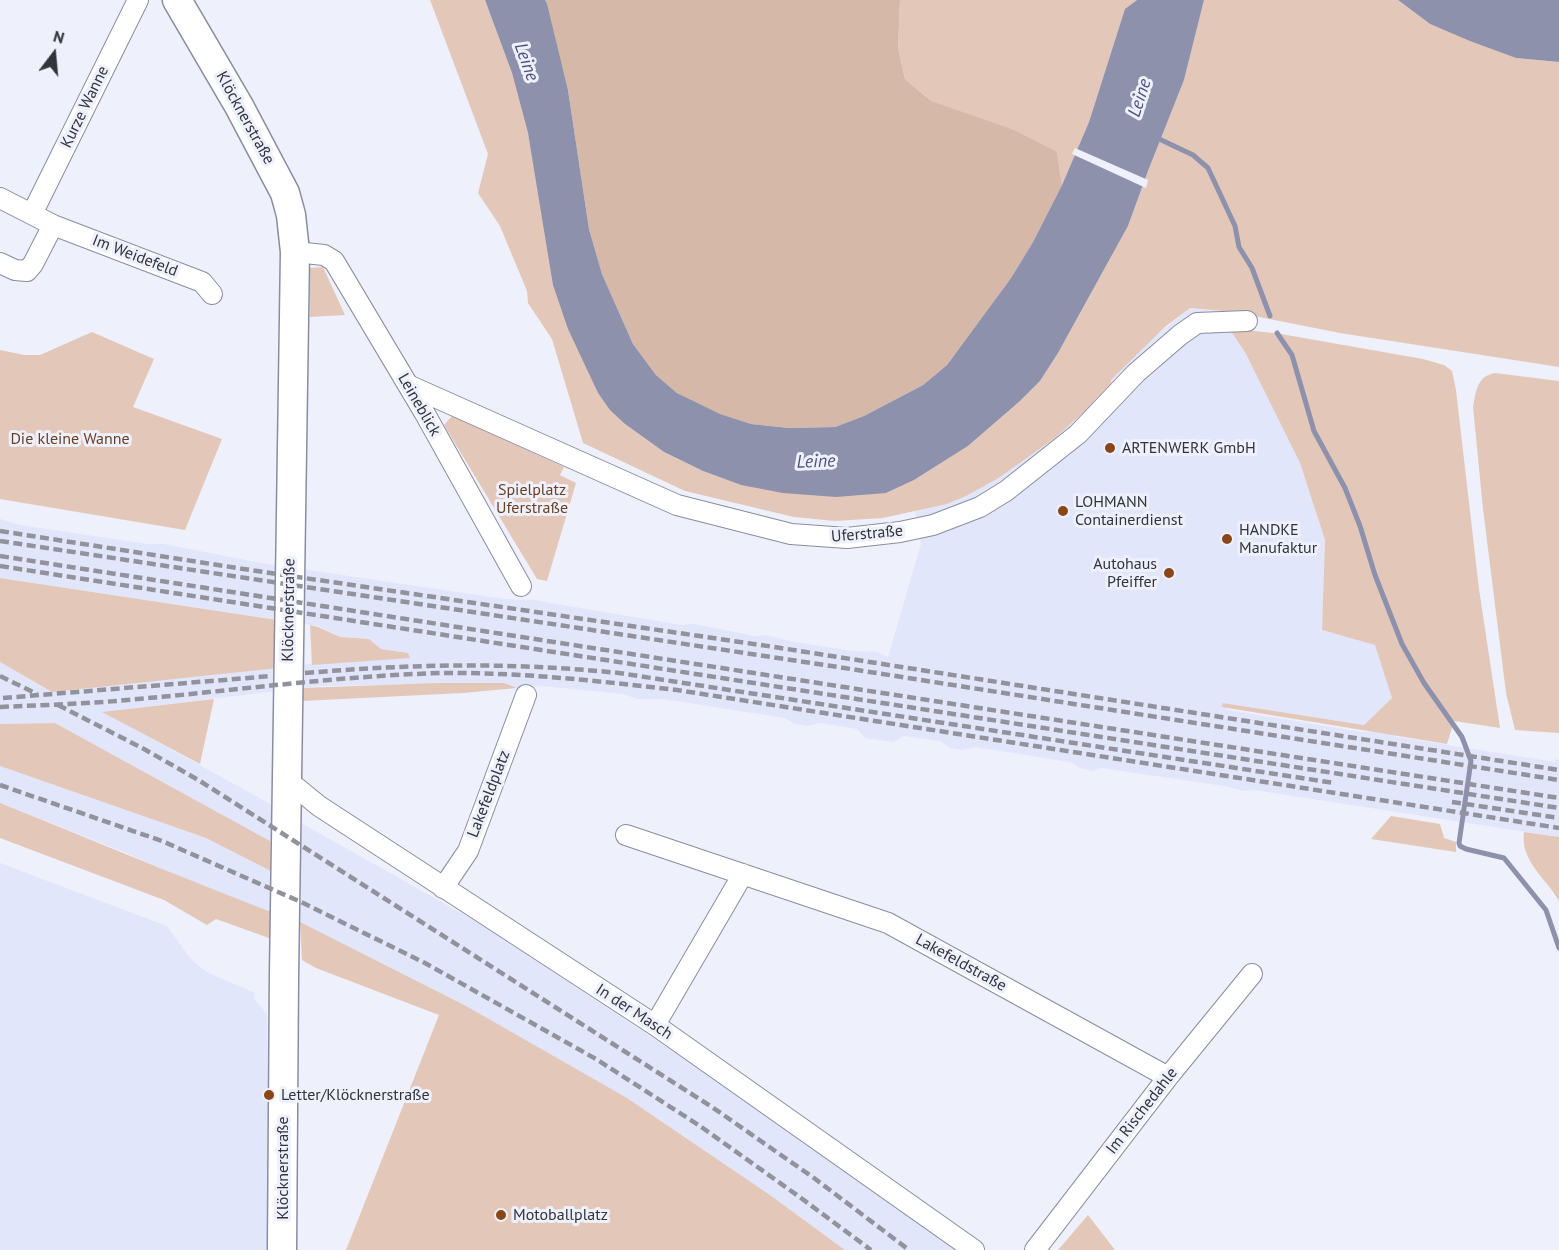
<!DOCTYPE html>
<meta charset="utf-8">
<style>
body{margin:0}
#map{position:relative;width:1559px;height:1250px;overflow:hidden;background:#eef0fc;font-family:"PT Sans",sans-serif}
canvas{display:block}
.north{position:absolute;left:24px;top:24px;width:60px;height:60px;-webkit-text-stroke:4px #eef0fc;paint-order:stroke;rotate:16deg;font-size:16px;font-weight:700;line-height:24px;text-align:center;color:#32333b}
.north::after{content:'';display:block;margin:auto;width:21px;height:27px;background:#32333b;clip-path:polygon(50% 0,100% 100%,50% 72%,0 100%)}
</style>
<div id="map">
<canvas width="1559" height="1250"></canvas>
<div class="north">N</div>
</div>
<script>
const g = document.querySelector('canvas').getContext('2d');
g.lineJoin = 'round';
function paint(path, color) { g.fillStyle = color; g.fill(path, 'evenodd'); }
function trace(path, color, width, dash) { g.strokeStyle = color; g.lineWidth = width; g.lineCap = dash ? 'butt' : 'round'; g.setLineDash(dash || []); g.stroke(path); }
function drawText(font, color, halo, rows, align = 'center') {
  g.font = font + ' "PT Sans",sans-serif'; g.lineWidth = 6; g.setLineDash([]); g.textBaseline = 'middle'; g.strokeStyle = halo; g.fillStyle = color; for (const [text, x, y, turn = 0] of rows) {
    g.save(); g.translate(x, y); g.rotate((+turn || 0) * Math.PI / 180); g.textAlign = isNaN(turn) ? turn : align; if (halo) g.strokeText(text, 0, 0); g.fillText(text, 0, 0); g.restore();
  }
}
const built = new Path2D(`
 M1190 308 1217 311 1245 352 1300 463 1325 540 1322 630 1376 645 1392 698 1364 725 1223 703 1228 710 1362 732 1387 733 1398 737 1555 762V759L1559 760V837L1254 790 1244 791 1224 786 1101 768 1092 771 1080 768 1070 762 975 747 963 750 950 748 940 741 904 736 893 742 865 738 857 729 820 723 808 726 795 724 785 718 663 699H637L623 694 542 686 517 688 504 683 318 686 103 712 276 807 303 824 477 922 741 1096 893 1201 956 1250H845L770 1195 627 1098 300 922 199 885 124 852 0 803V766L206 838 270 870V841L55 723 0 724V662L52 692 408 653 381 649 369 639 340 637 318 626 0 578V519L20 525 148 544H164L261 563 505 599 534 600 681 625 694 624 755 636 766 635 790 641 852 651 877 652 888 657 921 544 915 511 947 504 966 496 997 478 1055 438 1086 410 1111 383V380L1152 339Z
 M0 863 167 926 190 958 201 968 209 973 255 993 254 999 267 1014 269 1250H0Z`);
const green = new Path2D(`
 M430 0H485L512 73 528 133 537 181 585 362 598 393 625 424 664 452 703 471 741 485 886 493 914 480 968 446 1020 401 1040 381 1058 353 1128 226 1148 171 1184 80 1204 0H1398L1430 24 1516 58 1559 62V367L1340 333 1234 312 1190 308 1166 326 1111 380V383L1086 410 1055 438 997 479 966 496 947 504 883 518 835 521 794 517 685 491 583 443 552 339 528 303 527 291 500 226 478 193 488 154Z
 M900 0H1137L1125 10 1089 122 1062 185 1057 152 931 101 905 79 898 48Z
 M323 267 345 315 310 317V268Z
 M1237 329 1281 334 1423 359 1444 365 1452 371 1456 390 1479 589 1500 728 1454 721 1447 744 1222 707 1223 703 1364 725 1392 698 1375 645 1322 630 1325 540 1300 463 1245 352 1230 330Z
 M92 332 154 359 133 407 222 439 185 530 0 499V350L24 355H40Z
 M1495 373 1559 381V733L1515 730 1506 693 1483 509 1473 407C1476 391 1477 376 1495 373Z
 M452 416 564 467 560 475 576 483 547 581 537 579 444 425Z
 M0 578 277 620 278 668 52 692 0 662Z
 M310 625 318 627 340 637 369 639 381 649 408 653 410 658 312 665Z
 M437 683H504L517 688 463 693 302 701V688Z
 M214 699 200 764 102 712Z
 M55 723 270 841 271 871 206 838 0 766V724Z
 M0 803C93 840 184 879 277 914L274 932 269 938 216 919 207 925 164 900 0 838Z
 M1391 816 1440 824 1444 838 1456 842V852L1371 839Z
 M1524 832 1559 837V901C1546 878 1520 861 1524 832Z
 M300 922 466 1006 627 1098 770 1195 845 1250H346L439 1015 316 968 302 960Z
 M1088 1215 1115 1250H1058Z`);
const forest = new Path2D(`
 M545 0H900L898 48 905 79 931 101 1014 130 1057 152 1062 185 1033 242 1011 278 947 365 923 385 864 416 835 427 789 428 751 424 719 414 677 393 656 375 633 344 602 274 589 229 568 90Z`);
const water = new Path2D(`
 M485 0H545L547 4 568 90 589 229 602 274 633 344 656 375 677 393 720 414 751 424 789 428 835 427 864 416 923 385 947 365 1011 278 1033 242 1062 185 1089 122 1125 9 1137 0H1204L1184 80 1148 171 1128 226 1058 353 1040 381 1020 401 968 446 914 480 886 493 836 497 783 493 741 485 703 471 664 452 625 424 610 410 598 393 568 329 553 285 528 133 512 73Z
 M1398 0H1559V62L1516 58 1470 41 1430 24Z`);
const pier = new Path2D(`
 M1075 148 1148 180 1146 188 1072 154Z`);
const stream = new Path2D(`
 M1155 137 1193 155 1208 168 1235 226 1239 247 1252 268 1270 316
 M1277 333 1292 355 1314 431 1345 488 1360 526 1375 575 1402 644 1424 683 1462 737 1471 761 1459 843 1460 846 1466 849 1504 858 1546 910 1559 948`);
const street = new Path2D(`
 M0 198 53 225 202 282 212 294
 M32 214 138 0
 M295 252 324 255 334 261 424 412 521 586
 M0 263 15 270 27 271 33 264 53 225
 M408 385 677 505 791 534 847 538 900 532 933 525 980 507 1006 491 1078 434 1136 373 1180 335 1197 323 1247 321
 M287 787 297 788 319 806 655 1025 974 1250
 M626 835 888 923 1168 1077
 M443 888 468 851 526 695
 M655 1025 743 874
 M1035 1250 1168 1077 1252 974`);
const secondary = new Path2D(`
 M177 0 239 106 285 193 291 215 295 252 284 975 282 1250`);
const rail = new Path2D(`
 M0 531 250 570 774 647 1559 770
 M0 541 838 667 1559 780
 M0 556 1559 798
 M0 566 1559 808
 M305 673C412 664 512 662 619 673L1334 783
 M0 676 37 694
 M3 698 272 676
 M58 705 144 749 200 781 712 1107 814 1178 909 1250
 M0 707C42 705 85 704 127 700 232 691 336 676 441 673 520 672 598 681 677 690L1559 828
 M0 785 162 841 301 902 425 963 596 1059 700 1126 801 1198 871 1250
 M1452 802 1559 818`);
const markers = [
 [1110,448,6,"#894618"],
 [1063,511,6,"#894618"],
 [1227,539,6,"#894618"],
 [1169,573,6,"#894618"],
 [269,1095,6,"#894618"],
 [501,1215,6,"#894618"]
];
const streetNames = [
 ["Kurze Wanne",85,107,-64],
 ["Klöcknerstraße",245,118,61],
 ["Im Weidefeld",135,256,21],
 ["Leineblick",419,405,60],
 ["Uferstraße",867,534,-5],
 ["Klöcknerstraße",289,610,-89],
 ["Lakefeldplatz",489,794,-69],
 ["Lakefeldstraße",961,963,29],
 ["In der Masch",634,1012,33],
 ["Im Rischedahle",1142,1111,-52],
 ["Klöcknerstraße",283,1168,-90]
];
const parkNames = [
 ["Die kleine Wanne",70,439],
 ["Spielplatz",532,490],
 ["Uferstraße",532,508]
];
const poiNames = [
 ["ARTENWERK GmbH",1122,448],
 ["LOHMANN",1075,502],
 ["Containerdienst",1075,520],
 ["HANDKE",1239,530],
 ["Manufaktur",1239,548],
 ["Autohaus",1157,564,"right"],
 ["Pfeiffer",1157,582,"right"],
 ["Letter/Klöcknerstraße",281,1095],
 ["Motoballplatz",513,1215]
];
const waterNames = [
 ["Leine",526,62,70],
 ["Leine",1140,98,-72],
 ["Leine",816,462,-2]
];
paint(built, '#e2e6fb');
paint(green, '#e3c8b9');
paint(forest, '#d5b8a7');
paint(water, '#8d91ac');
paint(pier, '#eef0fc');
trace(stream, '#8d91ac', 5);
trace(street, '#8a8d9f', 22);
trace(secondary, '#8a8d9f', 31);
trace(street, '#fff', 20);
trace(secondary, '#fff', 28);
trace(rail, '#91929c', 4.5, [9, 4.5]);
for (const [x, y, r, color] of markers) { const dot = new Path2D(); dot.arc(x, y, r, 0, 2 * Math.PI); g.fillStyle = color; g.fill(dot); trace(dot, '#eef0fc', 2); }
drawText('16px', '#32333b', '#eef0fc', streetNames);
drawText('16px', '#683e24', '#eef0fc', parkNames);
drawText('16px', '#32333b', '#eef0fc', poiNames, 'left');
drawText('italic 18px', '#4c517c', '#eef0fc', waterNames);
</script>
